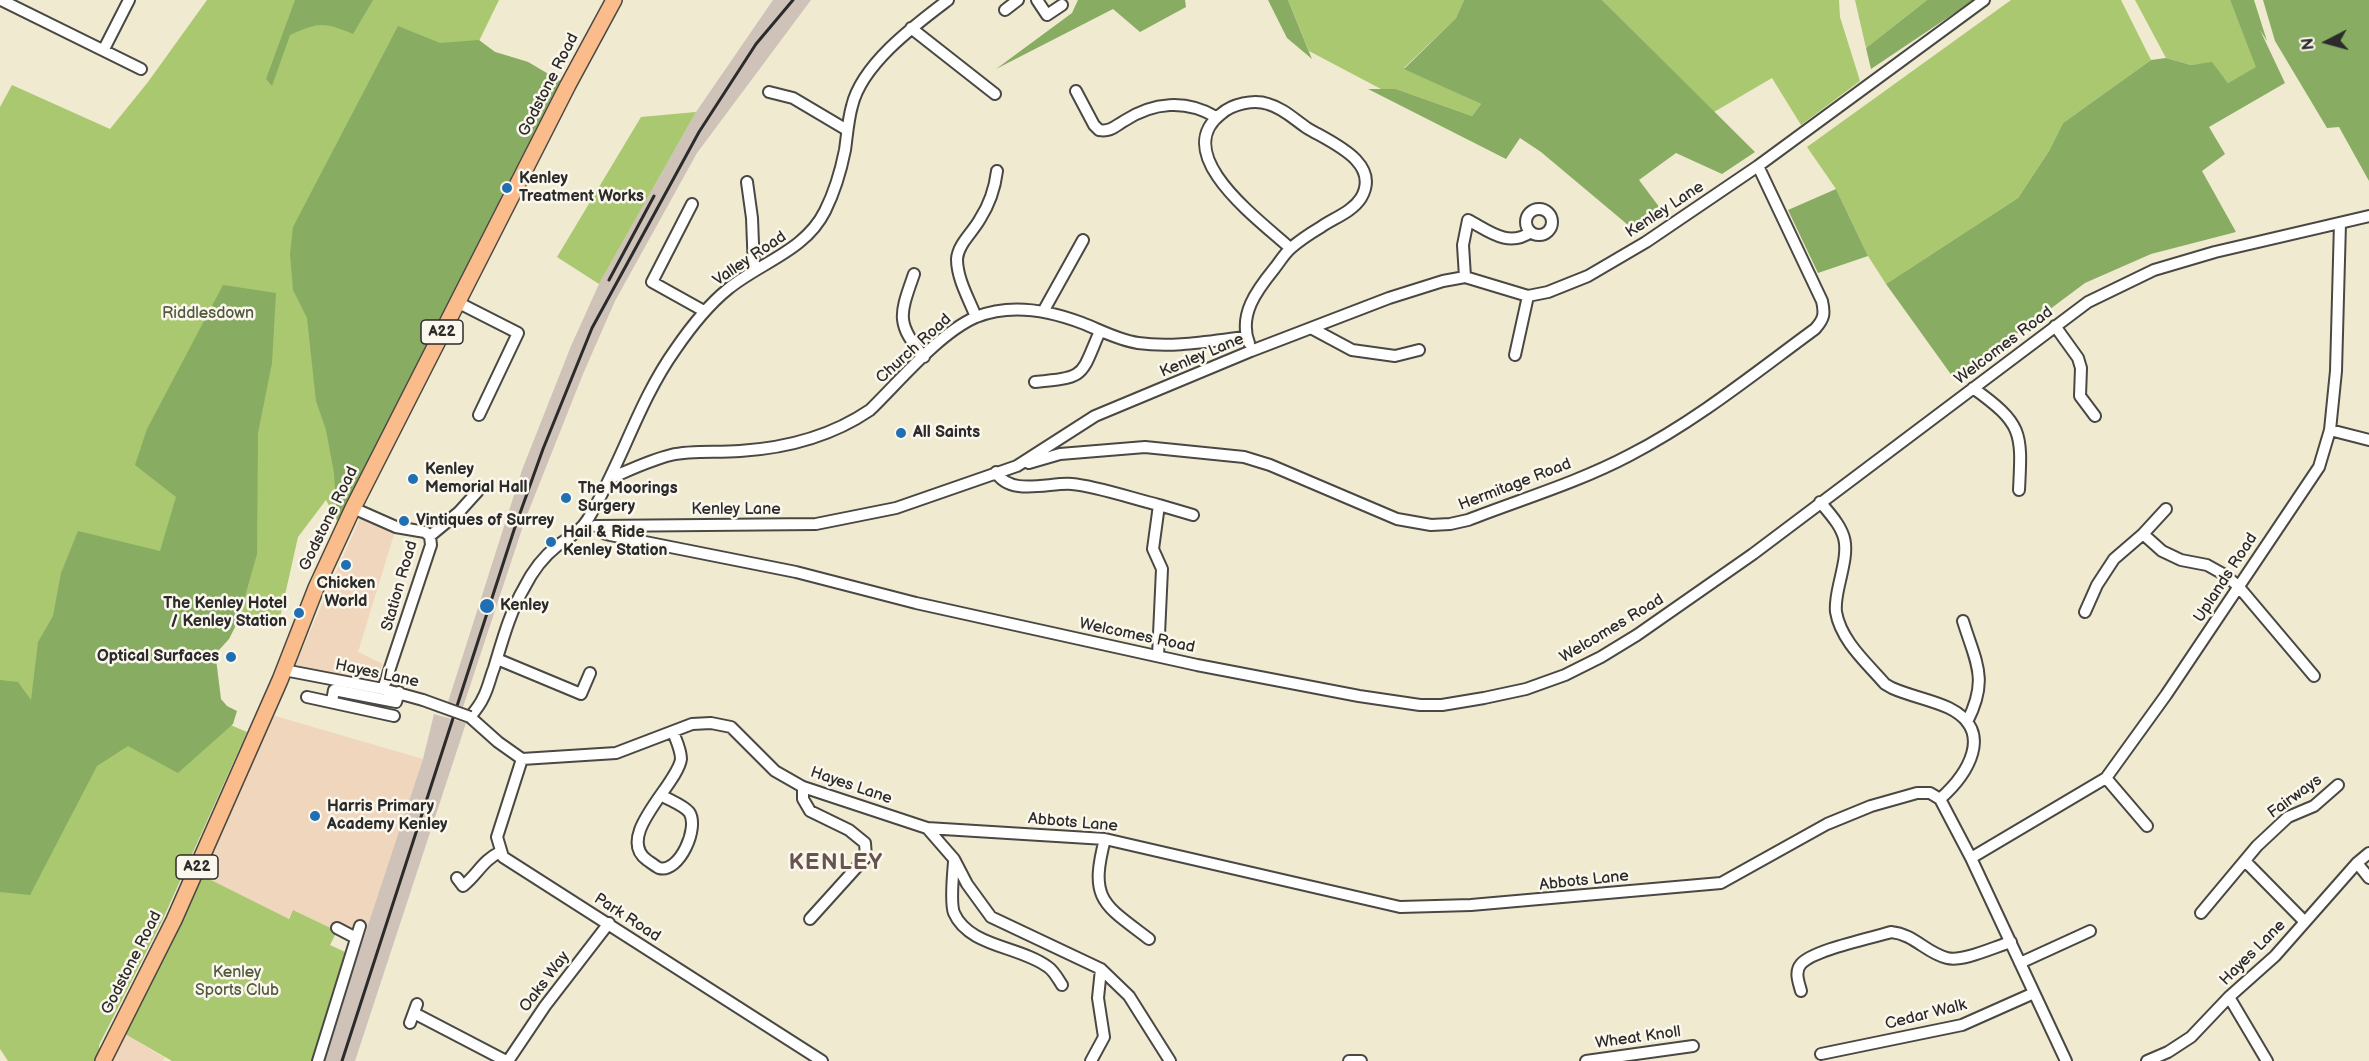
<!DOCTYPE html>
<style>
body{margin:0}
#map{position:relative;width:2369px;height:1061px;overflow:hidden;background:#f0ead1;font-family:"Balsamiq Sans",sans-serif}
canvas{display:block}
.north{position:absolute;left:2297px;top:12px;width:60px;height:60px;-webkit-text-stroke:4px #fbf7ec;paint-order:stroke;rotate:264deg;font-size:16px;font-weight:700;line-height:24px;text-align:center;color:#2b2b2b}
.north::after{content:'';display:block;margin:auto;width:21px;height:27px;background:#2b2b2b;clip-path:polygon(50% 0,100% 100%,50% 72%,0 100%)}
</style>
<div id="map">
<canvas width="2369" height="1061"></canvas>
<div class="north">N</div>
</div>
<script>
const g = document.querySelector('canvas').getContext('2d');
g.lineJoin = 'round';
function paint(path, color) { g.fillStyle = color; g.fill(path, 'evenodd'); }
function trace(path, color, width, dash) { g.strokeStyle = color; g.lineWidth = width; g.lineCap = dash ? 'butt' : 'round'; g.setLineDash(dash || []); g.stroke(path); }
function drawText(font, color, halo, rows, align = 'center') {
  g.font = font + ' "Balsamiq Sans",sans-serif'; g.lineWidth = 5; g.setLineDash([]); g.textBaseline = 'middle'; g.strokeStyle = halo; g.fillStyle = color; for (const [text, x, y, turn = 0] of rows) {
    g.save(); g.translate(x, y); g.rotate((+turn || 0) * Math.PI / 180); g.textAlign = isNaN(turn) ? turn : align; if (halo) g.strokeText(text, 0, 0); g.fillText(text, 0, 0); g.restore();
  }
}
const built = new Path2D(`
 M361 516 395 531 358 652 383 664 374 684 292 672Z
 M272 715 423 759 367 929 357 925 355 928 335 930 293 910 288 919 199 874Z
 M125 1034 165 1058 163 1061H110Z`);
const industrial = new Path2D(`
 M773 0H811L697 153 615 301 583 374 525 520 463 707 448 702 522 470 571 346 599 284 696 112Z
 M434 714 466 723 355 1061H323L423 759Z`);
const green = new Path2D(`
 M207 0H499L479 41 495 52 528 62 560 81 337 521 326 500 298 537 278 626C251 609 221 628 198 640L228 724 247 732 162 921 99 1045V1053L94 1061H8L0 1049V107L12 85 110 129 148 82Z
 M1288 0H1464L1456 18 1404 68 1481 104 1472 116 1396 89H1381L1309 51Z
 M1602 0H1839L1840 17 1860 81 1801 125 1772 78 1714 112Z
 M1855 0H1927L1866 48Z
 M2011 0H2121L2151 60 2063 123 2049 151 2018 198 1886 284 1868 256 1836 189 1807 147Z
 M2135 0H2230L2257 67 2228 83 2212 63 2191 65 2166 58Z
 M696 112 599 284 557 257 641 117Z
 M199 874 289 919 293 910 337 931 330 945 345 952 312 1061H172L125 1034Z`);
const forest = new Path2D(`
 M295 0H373L353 34C323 22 320 22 290 35L272 86 266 79Z
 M1078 0H1185L1186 7 1140 32 1113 9 996 69 1072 13Z
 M1268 0H1288L1312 59 1287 38Z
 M1464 0H1602L1755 152 1722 174 1676 153 1639 180 1663 212 1634 230 1541 152 1520 138 1506 159 1368 89H1396L1472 116 1481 104 1404 69 1456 18Z
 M1927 0H1974L1871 69 1866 48Z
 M2230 0H2254L2267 41 2260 30 2285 83 2209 127 2225 154 2202 171 2236 232 2151 254 2085 283 1955 380 1886 284 2018 198 2049 151 2063 123 2151 60 2166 58 2191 65 2212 62 2228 83 2256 67Z
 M2263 0H2369V181L2339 127 2327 128 2275 41Z
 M398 26 440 43 479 40 495 52 528 62 560 81 337 521 334 473 326 430 316 401 307 318 293 290 290 254 293 227Z
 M1836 189 1868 256 1818 273 1788 210Z
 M223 285 276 293 272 363 258 433 257 554 238 621 229 639 219 650 216 659 221 699 227 706 237 711 233 724 178 773 128 746 97 766 30 895 0 892V680L18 682 31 700 38 642 53 616 61 573 78 531 160 551 176 497 135 465 147 429Z`);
const minor = new Path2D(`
 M1 0 141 69
 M948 0C915 25 862 64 852 106 848 120 847 136 845 150 841 170 834 193 825 211 805 251 761 262 728 289 707 306 690 328 675 350 638 402 621 465 588 519 581 531 568 538 557 546 543 557 532 572 524 588 510 612 502 642 494 668 490 678 488 689 483 698 480 705 475 711 470 717L498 742 522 759 616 753 692 724 711 723 731 727 775 771 803 787 927 828 954 859 967 884 991 917 1101 969 1129 996 1170 1061
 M1037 0 1047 15 1062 5
 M1005 10 1018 0
 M911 28 995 94
 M104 49 129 0
 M1076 91 1094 125 1099 130C1111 132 1115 126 1124 121 1153 102 1186 99 1216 117
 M769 92 793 98 847 130
 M747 182 752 218 754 270
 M692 204 652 282 704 311
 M1526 222a13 13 0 1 1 26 0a13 13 0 1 1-26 0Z
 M914 274C900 314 895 323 924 357
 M1465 277 1463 245 1468 220C1489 231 1508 248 1531 232
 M457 302 518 333 479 415
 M1044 310 1083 240
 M976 317C969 299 957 279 957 259 958 244 973 232 980 219 989 205 995 187 997 171
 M2055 326 2078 358 2081 368 2080 396 2095 416
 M1311 328 1352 350 1395 356 1419 350
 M1249 343C1238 315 1257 290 1274 269 1279 263 1284 254 1291 248 1300 240 1311 233 1321 227 1334 218 1352 212 1361 198 1382 162 1330 142 1307 128 1295 120 1283 108 1268 104 1254 99 1232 104 1221 114 1168 155 1262 222 1290 248
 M1515 355 1528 296
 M1035 382C1087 377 1080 377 1100 331
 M1973 388C2023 424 2022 432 2019 490
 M2330 430 2369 440
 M1029 463 1060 454 1145 447 1244 457 1270 465 1397 519 1431 525 1450 524 1468 520C1522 499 1579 482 1630 455 1696 421 1755 373 1815 329 1824 319 1825 314 1822 301L1758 166
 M996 472C1010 497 1050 482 1072 484 1096 486 1134 499 1159 505L1153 549 1162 569 1158 656
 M611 478C630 470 650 460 671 455 693 450 717 453 740 451 786 448 832 436 870 410 899 382 939 333 976 317 1011 303 1048 310 1082 323 1100 330 1118 340 1138 343 1174 348 1210 341 1246 337
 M1820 502C1850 536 1849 542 1839 585 1837 594 1835 603 1836 612 1841 641 1867 663 1885 684L1892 688C1910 696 1932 700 1949 708 1996 731 1967 775 1940 799
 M1159 505 1193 515
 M353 508 396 527 425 532 430 536 431 545 383 689
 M595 526 816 524 896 508 1017 466 1095 416 1251 351 1389 298 1443 281 1465 277 1528 296 1548 292 1588 276 1646 242 1758 166 1984 0
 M600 526 603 533 610 535 796 572 916 603 1197 665 1359 696 1420 705H1442L1484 698 1526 689 1565 675 1601 657 1637 635 1753 554 2088 302 2154 270 2215 252 2369 216
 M2143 534 2162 551 2181 560 2207 565 2225 575 2238 586 2314 676
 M430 536 459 512 478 491
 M2085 612 2097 585 2114 559 2143 534 2166 509
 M1963 621C1976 663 1989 679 1967 722
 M497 659 581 694 590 673
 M284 670 383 689 423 700
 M307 697 394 716
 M332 701 334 690 396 702 399 692
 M522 759 497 837 503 857 822 1061
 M2106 778 2147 826
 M803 787V799L810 811 849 830 865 843 866 857 810 919
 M661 795C669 800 683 805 689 812 700 827 679 874 659 868 655 866 650 862 647 860 614 836 678 784 681 759 681 750 676 740 673 732
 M927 828 1105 839 1400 907 1471 905 1721 883 1827 824 1871 806 1917 793H1930L1940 799 1971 858 2066 1061
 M1105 839C1089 900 1103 904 1149 939
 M1971 858 2106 778 2166 695 2319 467 2330 430 2336 371 2340 223
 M2245 861 2305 922
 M954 862C953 875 950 903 954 913 969 947 1020 946 1048 967 1054 971 1058 979 1062 985
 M2357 863 2369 878
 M457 878 463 886C478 874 482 861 500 852
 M2201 913 2257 846 2288 817 2314 806 2338 785
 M337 928 356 938
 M2020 963 2090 931
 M1801 991C1799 983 1794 972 1801 964 1813 950 1872 938 1891 932 1914 934 1926 953 1947 958 1963 962 1994 947 2011 942
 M2229 997 2267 1061
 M414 1013 506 1061
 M410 1023 417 1004
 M1821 1054 1962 1025 2034 993
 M318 1061 360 926
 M508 1061 545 1006 609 923
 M1091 1061 1104 1037 1098 998 1101 969
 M1349 1061H1361
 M1586 1061 1693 1046
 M2147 1061 2168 1052 2191 1037 2229 997 2275 956 2357 863 2369 853`);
const highway = new Path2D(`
 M103 1061 174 920 280 680 316 588 353 508 568 85 614 0`);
const rail = new Path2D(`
 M609 280 654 196
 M342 1061 514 530 543 449 592 328 699 132 756 44 793 0`);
const minorBridge = new Path2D(`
 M423 700 470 717`);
const markers = [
 [507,188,6,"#1f6fb2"],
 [901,433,6,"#1f6fb2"],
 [413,479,6,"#1f6fb2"],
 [566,498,6,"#1f6fb2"],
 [404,521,6,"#1f6fb2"],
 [551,542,6,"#1f6fb2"],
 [346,565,6,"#1f6fb2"],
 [487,606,8,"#1f6fb2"],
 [299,613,6,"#1f6fb2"],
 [231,657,6,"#1f6fb2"],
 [315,816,6,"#1f6fb2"]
];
const shields = [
 [442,332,42],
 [197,867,42]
];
const shieldNames = [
 ["A22",442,332],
 ["A22",197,867]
];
const streetNames = [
 ["Godstone Road",549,85,-63],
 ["Kenley Lane",1665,210,-33],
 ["Valley Road",750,259,-34],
 ["Welcomes Road",2004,346,-37],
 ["Church Road",914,349,-42],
 ["Kenley Lane",1202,356,-23],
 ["Hermitage Road",1515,485,-21],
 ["Kenley Lane",736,510],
 ["Godstone Road",329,519,-64],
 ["Uplands Road",2226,578,-57],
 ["Station Road",400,586,-74],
 ["Welcomes Road",1612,629,-31],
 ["Welcomes Road",1137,636,12],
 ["Hayes Lane",377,674,12],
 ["Hayes Lane",851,786,19],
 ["Fairways",2295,797,-36],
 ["Abbots Lane",1073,823,5],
 ["Abbots Lane",1584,881,-6],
 ["Park Road",627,918,33],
 ["Hayes Lane",2253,953,-45],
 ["Godstone Road",132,963,-63],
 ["Oaks Way",545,982,-53],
 ["Cedar Walk",1926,1015,-14],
 ["Wheat Knoll",1638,1038,-8]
];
const poiNames = [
 ["Kenley",519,179],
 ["Treatment Works",519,197],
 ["All Saints",913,433],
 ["Kenley",425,470],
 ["Memorial Hall",425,488],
 ["The Moorings",578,489],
 ["Surgery",578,507],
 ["Vintiques of Surrey",416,521],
 ["Hail & Ride",563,533],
 ["Kenley Station",563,551],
 ["Chicken",346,584,"center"],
 ["World",346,602,"center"],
 ["The Kenley Hotel",287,604,"right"],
 ["/ Kenley Station",287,622,"right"],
 ["Kenley",500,606],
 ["Optical Surfaces",219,657,"right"],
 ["Harris Primary",327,807],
 ["Academy Kenley",327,825]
];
const parkNames = [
 ["Riddlesdown",208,314],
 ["Kenley",237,973],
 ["Sports Club",237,991]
];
const districtNames = [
 ["KENLEY",836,863]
];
paint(built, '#f0d6bc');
paint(industrial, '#cec2b9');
paint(green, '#aac86f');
paint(forest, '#87ac62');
trace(minor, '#494844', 14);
trace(highway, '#494844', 18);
trace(minor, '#fff', 10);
trace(highway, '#f9bc8a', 15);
trace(rail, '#2b2b2b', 3);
trace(minorBridge, '#494844', 14, []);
trace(minorBridge, '#fff', 10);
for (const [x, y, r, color] of markers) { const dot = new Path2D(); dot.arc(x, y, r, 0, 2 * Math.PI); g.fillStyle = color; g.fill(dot); trace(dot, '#fbf7ec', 2); }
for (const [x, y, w] of shields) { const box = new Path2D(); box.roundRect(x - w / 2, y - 12, w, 24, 4.5); g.fillStyle = '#fbf7ec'; g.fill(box); trace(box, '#2b2b2b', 1.5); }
drawText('bold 15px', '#2b2b2b', null, shieldNames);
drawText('16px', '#2b2b2b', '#fbf7ec', streetNames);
drawText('bold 16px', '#2b2b2b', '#fbf7ec', poiNames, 'left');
drawText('16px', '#515a3f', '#fbf7ec', parkNames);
g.letterSpacing = '1.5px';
drawText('bold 22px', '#675350', '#fbf7ec', districtNames);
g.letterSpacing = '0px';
</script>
